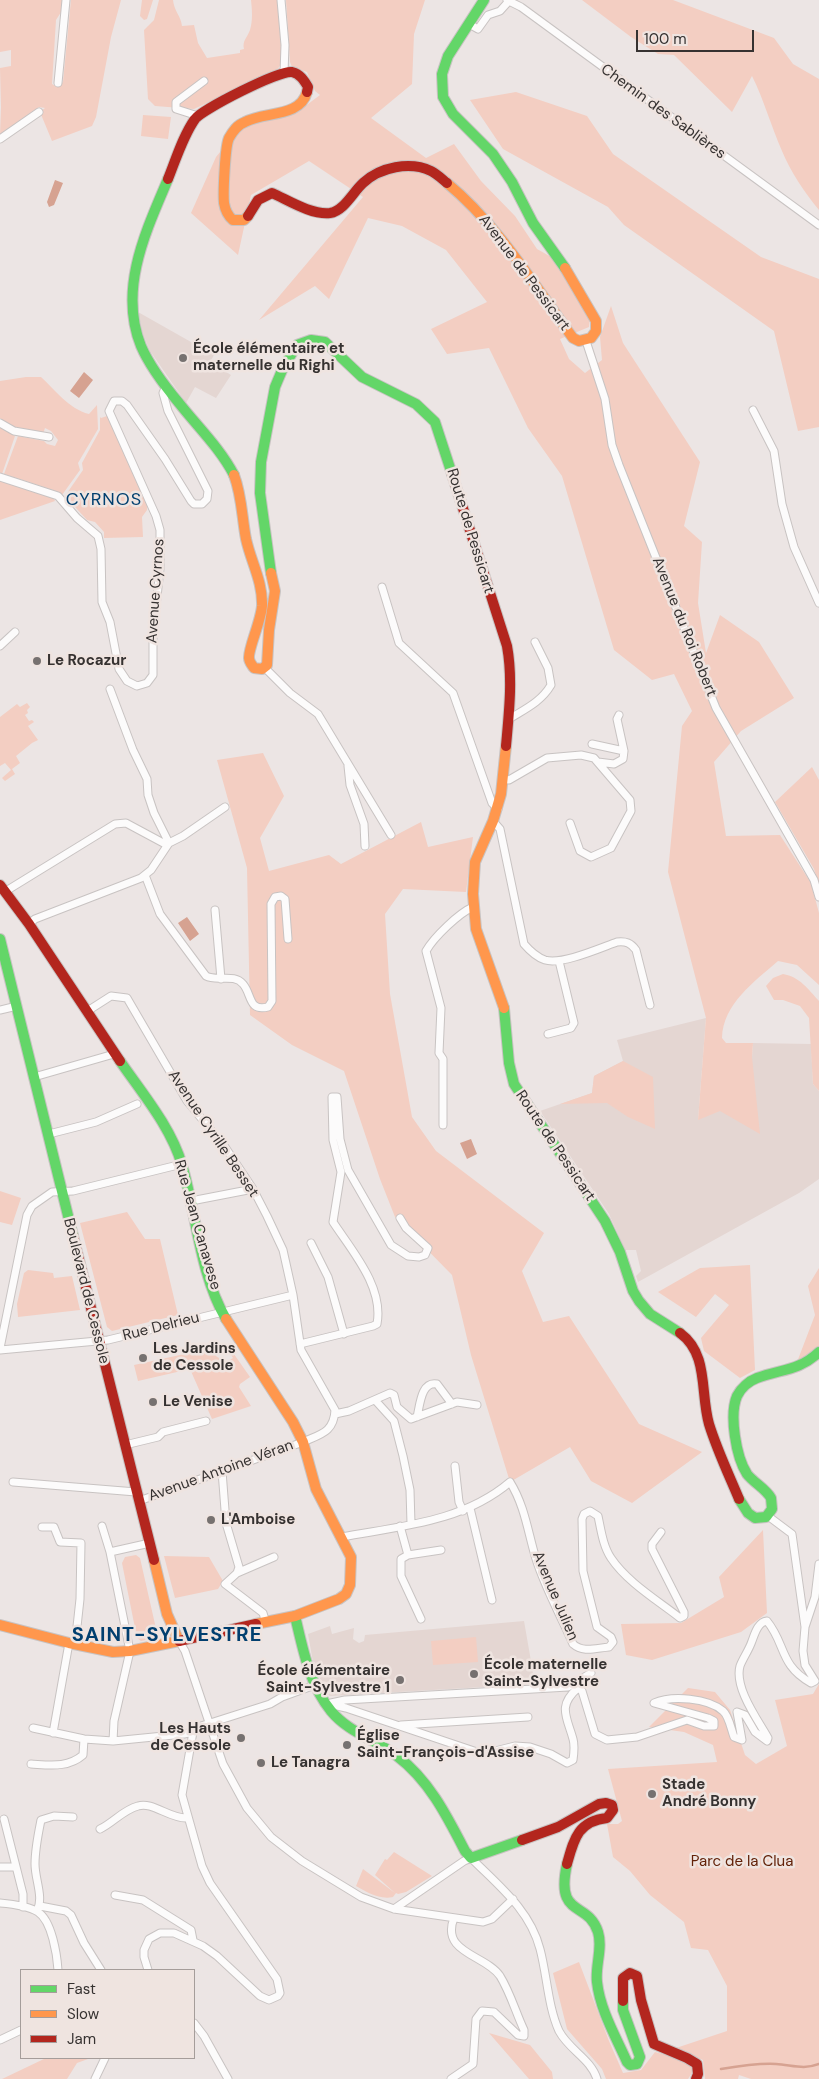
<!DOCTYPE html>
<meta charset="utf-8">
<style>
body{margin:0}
#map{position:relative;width:819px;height:2079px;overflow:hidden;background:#ece5e4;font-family:"DM Sans",sans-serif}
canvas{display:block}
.legend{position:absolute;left:20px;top:1969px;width:175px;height:90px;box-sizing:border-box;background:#efe4e0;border:1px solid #a59d9a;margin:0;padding:6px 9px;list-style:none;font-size:15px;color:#363231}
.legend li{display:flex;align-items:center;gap:10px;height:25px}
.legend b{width:25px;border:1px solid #a59d9a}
.scale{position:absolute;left:636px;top:30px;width:118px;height:22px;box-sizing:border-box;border:2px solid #363231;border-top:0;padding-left:6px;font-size:15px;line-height:18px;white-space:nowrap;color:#363231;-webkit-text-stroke:4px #efe4e0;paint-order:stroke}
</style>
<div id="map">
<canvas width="819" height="2079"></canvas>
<ul class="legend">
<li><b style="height:6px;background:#63d668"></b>Fast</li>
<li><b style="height:6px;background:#ff974d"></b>Slow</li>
<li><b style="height:6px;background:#b3261e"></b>Jam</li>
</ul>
<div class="scale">100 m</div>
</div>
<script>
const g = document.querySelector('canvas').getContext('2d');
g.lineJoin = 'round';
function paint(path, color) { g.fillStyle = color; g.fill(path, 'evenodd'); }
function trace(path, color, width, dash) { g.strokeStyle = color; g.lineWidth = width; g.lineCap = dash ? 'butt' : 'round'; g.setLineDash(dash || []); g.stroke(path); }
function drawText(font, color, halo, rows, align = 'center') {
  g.font = font + ' "DM Sans",sans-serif'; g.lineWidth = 5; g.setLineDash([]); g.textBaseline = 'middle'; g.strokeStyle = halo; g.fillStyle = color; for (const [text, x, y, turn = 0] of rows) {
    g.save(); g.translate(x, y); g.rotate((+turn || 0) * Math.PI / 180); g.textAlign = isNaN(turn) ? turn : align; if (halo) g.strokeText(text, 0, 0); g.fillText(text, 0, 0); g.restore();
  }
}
const built = new Path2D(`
 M138 312 214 355 210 362 231 375 216 398 195 387 186 403 150 351 143 334Z
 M706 1018 698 1120 752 1057 753 1043 811 1044 813 1084 819 1091V1179L799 1193 638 1282 636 1276 641 1271 636 1250H625L609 1214 540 1111 592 1093 594 1076 623 1061 617 1040Z
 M524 1621 535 1684 330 1696 326 1693 313 1662 308 1634 330 1626 332 1634 354 1628 353 1639 359 1643 364 1641 365 1635Z`);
const green = new Path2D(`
 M0 0H63V9L56 20 52 84 57 87 63 82 71 0H121L111 37 96 117 92 126 52 141 40 112 45 108 39 107 0 135 1 107 0 68 11 66V50L0 52Z
 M142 0H153L147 19 144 20 140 16Z
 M159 0H173C174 11 181 16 182 26L194 25 198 43 207 58 240 53V50L244 49C242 41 247 38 250 30 253 20 252 10 251 0H278L282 63 276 71 194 109 155 106 148 99 144 30 154 20Z
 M286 0H425L414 34 412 84 371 118 426 158 454 144 481 181 515 216 537 249 553 258 590 316 589 327 560 339 569 359 585 373 602 360 600 337 611 306 623 343 700 462 684 526 702 542 698 603 706 653 720 615 759 642 794 698 741 731 714 762 726 836 780 835 811 883 819 913V985L797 965 778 961C754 982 723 1004 722 1038L726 1043H753L752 1057 760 1134 720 1111 698 1120 706 1018 668 872 682 726 692 711 674 674 652 680 614 650 562 476 528 428 489 348 447 354 431 329 487 302 446 250 402 226 368 218 329 299 315 286 259 320 363 197 309 161 251 195 238 255 191 213 216 157 240 127 296 113 320 95 315 91 307 72 292 67 290 62Z
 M582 0H673L774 38 793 64 819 79V210C805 193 790 171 782 151 771 126 764 100 752 76L732 112 674 55 658 54 631 37Z
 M516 92 587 116 613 154 761 257 819 279V427L798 431 774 331 624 225 608 207 503 149 470 100Z
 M143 115 171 117 168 139 141 136Z
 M26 377H41C55 390 69 409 89 414L97 405 98 429 78 463 80 470 62 495 53 490 4 474 18 436 44 441 47 444 55 446 58 440 51 431 45 428 43 434C30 433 9 429 0 418V381Z
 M107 416 147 503V510L142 517 143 537 104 538V532L95 522 87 520 65 496 83 470 82 463 100 430V417L101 418Z
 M0 427 15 436 2 474 0 473Z
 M0 481 52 496 55 501 0 520Z
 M27 703 30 707 27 710 28 713 25 715 29 721 32 720 34 722 28 726 38 740 32 743 16 756 20 763 12 769 15 774 5 781 2 778 11 770 5 763 0 766V717L17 704 20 707Z
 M263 753 284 796 260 838 269 871 329 855 341 864 421 822 428 847 473 837 466 892 403 889 385 914 390 994 412 1117 436 1151 544 1233 522 1271 543 1322 569 1316 639 1424 702 1452 632 1503 591 1481 570 1447 510 1482 471 1355 452 1275 395 1217 380 1179 344 1071 292 1045 250 1015 247 868 217 760Z
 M812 767 819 780V886L814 869 775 802Z
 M783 974C800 977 808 989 819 1001V1091L813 1084 809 1018 800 1006 783 1000H774L766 986 773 978Z
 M623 1061 653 1077 655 1129 628 1117 607 1103 560 1104 592 1093 594 1076Z
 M0 1191 21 1198 12 1225 0 1222Z
 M127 1212 145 1239H160L178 1315 112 1331 107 1327 80 1223Z
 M750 1265 755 1370 740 1378 704 1351 701 1338 729 1305 715 1294 696 1317 658 1292 700 1268Z
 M819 1268V1346L814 1356 797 1362 815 1315 808 1286Z
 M28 1270 53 1273 54 1278 72 1276 80 1310 18 1317 17 1304 24 1273Z
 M229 1347 250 1377 240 1384 239 1387 251 1406 212 1419 190 1369 138 1381 134 1365 212 1348 216 1356 219 1358 222 1357 226 1362 233 1358 227 1348Z
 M763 1530 767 1613 741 1632 652 1660 626 1655 621 1624 681 1623 724 1597 719 1577Z
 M136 1555 140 1558 157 1633 154 1638 141 1641 137 1638 122 1563 125 1557Z
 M164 1556 209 1557 223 1581 218 1589 175 1598Z
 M476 1637 478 1662 433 1665 431 1641Z
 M819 1684V2079H751L739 2075 738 2079H705L703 2060 676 2048 727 2031V1986L708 1950 691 1948 684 1922 650 1895 630 1871 613 1857 607 1824H618L622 1821 608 1769 717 1762 713 1745 684 1732 649 1727 688 1688 715 1692 730 1710 745 1755 756 1764 787 1746 775 1700 813 1694Z
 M394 1852 432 1876 406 1892 398 1894 396 1893 393 1897C379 1900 367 1892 356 1886L363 1869 395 1893 375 1875 385 1859 387 1860Z
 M579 1962 609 2041 623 2073 641 2070 655 2052 688 2061 693 2071 688 2079H606L602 2069 567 2029 553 1973Z
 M489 2033 530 2045 552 2072 553 2079H529Z
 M46 2058 88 2059 77 2063 67 2079H2Z`);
const water = new Path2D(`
 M55 180 63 183 54 205 49 207 47 202Z
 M84 372 93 380 79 398 70 391Z
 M187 917 199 934 190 941 178 923Z
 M471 1139 477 1154 467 1159 460 1143Z`);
const stream = new Path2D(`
 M721 2069C739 2066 759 2063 776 2064 792 2065 804 2070 819 2064`);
const street = new Path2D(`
 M281 0 285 45 284 73
 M507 0 521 7 819 225
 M469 24 478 29 488 15 500 11 509 1
 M58 83 66 0
 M198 116 176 109V102L204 81
 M0 139 39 112
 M586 341 605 399 612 445 619 465 716 708 814 880 819 897
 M753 410 774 451 782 504 794 547 819 603
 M0 423 14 431 49 437
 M0 477 58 496 77 518 98 536 101 549 102 602 110 622 119 669 127 681 137 686 147 683 153 675V634L160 569V530L156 516 109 411 114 401H122L127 405 165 459 191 501 194 504H202L207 499 208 491 168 411 163 393 166 386
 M382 587 399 643 453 693 492 803 498 809
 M0 646 15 632
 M265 668 290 693 318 714 391 835
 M110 689 133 750 147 779 148 795 154 813 169 843
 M509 719C525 709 541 702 551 685L548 668 535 642
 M592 744 624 751
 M598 762 614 764 623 759 624 751 617 719 619 715
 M348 766 350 785 364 824 365 846
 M502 779 509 780 547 758 581 755 594 758 630 800 631 811 611 848 591 857 580 851 570 823
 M493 821 500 829 524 944C530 951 536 957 545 960 562 965 600 948 617 942 626 941 631 943 636 950L650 1005
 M169 843 183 836 225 807
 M145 875 160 914 206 976C217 982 234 973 243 984 252 994 248 1012 268 1007L272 1001 271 904 275 897 281 896 285 899 288 939
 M6 891 115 824 126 823 167 845
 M215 910 221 979
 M29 924 35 919 141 878 151 870 169 843
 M0 1010 17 1006
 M86 1012 111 996 127 998 187 1101 225 1147 253 1189 267 1216 283 1250 293 1295 301 1350 335 1410C334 1432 321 1434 303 1442L139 1501
 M548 1034 571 1028 574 1023 559 961
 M34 1077 114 1054
 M443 1125V1059L439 1053 441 1008 426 951C434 937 459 913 473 907
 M49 1134 96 1122 137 1104
 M191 1201 253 1189
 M311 1243 328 1277 344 1334
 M300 1344 373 1326 377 1324C384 1287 352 1251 333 1222L341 1172 333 1140 332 1097H337L340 1139 348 1170 391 1245 408 1256 419 1257 425 1255 428 1248 406 1228 400 1218
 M0 1348 27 1215 32 1206 52 1192 73 1191 182 1164
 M0 1350 108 1340 293 1295
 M375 1400 394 1421 403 1456 410 1490 411 1524
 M335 1414 349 1411 390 1393 394 1395 397 1407 411 1419 457 1402 477 1405
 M417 1417C420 1405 421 1381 437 1384L452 1404
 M125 1445 158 1437 163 1432 206 1421
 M455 1466 459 1502 463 1511
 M222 1471 226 1523 239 1567 237 1573 225 1584 263 1613 266 1623
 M13 1482 136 1492
 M470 1508 492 1600
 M768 1516 792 1534 805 1627
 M102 1526 110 1552
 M400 1526 408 1555 401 1559V1576L421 1619
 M42 1527H54L60 1542 81 1543 80 1599 75 1645
 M342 1537C401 1526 463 1522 510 1482 525 1506 528 1533 536 1559 545 1588 561 1616 573 1644 583 1653 596 1648 609 1647L613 1642 611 1637 597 1627 583 1571 582 1519 584 1514 590 1511 598 1516C601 1530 603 1546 611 1558 627 1582 657 1600 680 1618L684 1616V1612L652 1549V1544L661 1532
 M408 1555 441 1550
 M237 1573 274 1557
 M179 1641 185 1651 223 1764 247 1808 271 1837 302 1861 361 1897 394 1909 483 1922 492 1919 513 1899
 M325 1703 346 1708 483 1754 515 1746 530 1747 551 1754 567 1763 573 1760C574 1753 575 1746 573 1739 567 1717 557 1706 578 1688L582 1691 595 1734 607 1740 637 1737 687 1720 704 1726H714V1721L708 1718 654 1703C672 1695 708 1698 723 1711 729 1716 731 1729 734 1737L742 1740 737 1712 745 1715 755 1732 767 1741 768 1738C758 1720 734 1688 740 1666 743 1658 749 1650 752 1641 755 1633 758 1622 767 1621 786 1644 779 1665 811 1683L815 1681 805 1665 803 1651 805 1627 815 1597 819 1564
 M331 1703 345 1700 568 1687 591 1673
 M401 1725 528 1717
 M33 1728 84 1739 113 1741 184 1734 193 1732 196 1728 201 1726 270 1704 282 1697 315 1685
 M53 1733 69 1643
 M113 1741 114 1721 130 1651 110 1552 150 1543
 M31 1764C50 1765 68 1768 83 1755L84 1739
 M4 1819 23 1894V1907
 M100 1829C114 1822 123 1810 138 1806 152 1801 170 1819 187 1818
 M0 1867H16
 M115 1895 143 1900 191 1930 193 1940
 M0 1903C12 1904 28 1906 38 1912 52 1921 57 1955 58 1970
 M40 1906 66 1911 71 1915 84 1943 101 1970
 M394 1909 464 1861 471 1858C499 1886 530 1910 540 1949 547 1975 548 2007 559 2031 569 2050 591 2059 597 2079
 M37 1911C44 1897 35 1880 35 1864 35 1849 38 1835 41 1820L54 1816 73 1817
 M148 1970 144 1957V1950L149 1939 160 1933H174L203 1946 217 1956 260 1996 269 2000 278 1996 280 1993 277 1979 210 1883 202 1866 182 1795 193 1732
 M194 2023 204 2036 228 2079
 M0 2040 21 2030
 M95 2079 105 2058
 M451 2079 473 2064 476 2019 482 2011 494 2012 518 2035 524 2036V2030C516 2013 510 1992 500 1976 486 1955 440 1953 454 1918`);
const fast = new Path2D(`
 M484 0 448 56 442 74 443 97 453 114 493 154 512 182 533 223 565 268
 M168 179C146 231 118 289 141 346 150 367 164 385 179 403 197 426 220 448 234 475
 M271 573 260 493 261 462 275 387 283 368 297 345 311 340 325 342 362 377 416 404 435 422 452 474
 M0 939 73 1236
 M504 1008 509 1063 514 1084 605 1221 620 1252 633 1291 639 1301 650 1314 680 1333
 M120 1061C142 1093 171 1127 182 1165 197 1216 199 1272 226 1319
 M739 1499 748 1513 755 1518 766 1517 772 1509 771 1498C765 1488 754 1483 747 1474 736 1457 729 1415 737 1396 741 1388 749 1381 757 1378 781 1369 799 1371 819 1352
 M295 1616C303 1649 309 1684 331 1711 348 1732 376 1740 397 1756 429 1780 447 1816 465 1851L471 1858 522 1840
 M567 1864C555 1919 588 1900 598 1932 603 1948 595 1966 597 1982 600 2010 616 2037 627 2062L630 2065 637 2064 640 2057 623 2010V2001`);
const slow = new Path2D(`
 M447 183C498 225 534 285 573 338L579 341 591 338 596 331V321L565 268
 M248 216 244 220H233C228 216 225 209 224 203 223 193 225 146 229 138 233 131 237 125 245 122 264 111 300 118 307 92
 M234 475C242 496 242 518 246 539 251 562 263 582 262 606 261 621 248 649 249 658 249 662 252 665 254 668L262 669 267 665 269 630 275 591 271 573
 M504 1008 476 929 473 894 475 862 493 821 501 794 506 746
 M226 1319 293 1422 303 1442 316 1489 351 1557 350 1585 346 1594 339 1599 295 1616 256 1624
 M0 1625 69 1643 113 1652 130 1651 179 1641 167 1614 154 1560`);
const jam = new Path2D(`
 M168 179C176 159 183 136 195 119 203 109 279 70 292 72 300 74 304 80 308 87L307 92
 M248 216 258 200 272 193C288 200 311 215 330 213 344 211 353 192 363 183 380 167 410 161 431 171 437 174 442 179 447 183
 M452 474 507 646C513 679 509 712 506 746
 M0 885 29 924 120 1061
 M73 1236 154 1560
 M680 1333C709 1354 700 1393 709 1424 717 1450 729 1475 739 1499
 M179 1641 256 1624
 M522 1840 558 1827 599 1804 606 1803 612 1805 613 1810 607 1818C578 1821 574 1839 567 1864
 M623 2001V1978L630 1973 637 1976 641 2000 654 2044 687 2058 697 2064 698 2074 696 2079`);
const markers = [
 [183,358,5,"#767170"],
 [37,661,5,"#767170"],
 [143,1358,5,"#767170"],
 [153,1402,5,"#767170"],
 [211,1520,5,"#767170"],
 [474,1674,5,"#767170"],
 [400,1680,5,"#767170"],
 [241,1738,5,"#767170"],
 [347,1745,5,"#767170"],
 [261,1763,5,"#767170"],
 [652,1794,5,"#767170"]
];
const streetNames = [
 ["Chemin des Sablières",663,112,36],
 ["Avenue de Pessicart",524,273,53],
 ["Route de Pessicart",470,531,73],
 ["Avenue Cyrnos",156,591,-86],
 ["Avenue du Roi Robert",684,627,68],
 ["Avenue Cyrille Besset",213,1134,56],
 ["Route de Pessicart",555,1146,56],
 ["Rue Jean Canavese",197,1225,74],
 ["Boulevard de Cessole",86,1291,76],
 ["Rue Delrieu",161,1327,-14],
 ["Avenue Antoine Véran",221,1471,-20],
 ["Avenue Julien",555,1596,67]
];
const poiNames = [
 ["École élémentaire et",193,349],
 ["maternelle du Righi",193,366],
 ["Le Rocazur",47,661],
 ["Les Jardins",153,1349],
 ["de Cessole",153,1366],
 ["Le Venise",163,1402],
 ["L'Amboise",221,1520],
 ["École maternelle",484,1665],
 ["Saint-Sylvestre",484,1682],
 ["École élémentaire",390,1671,"right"],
 ["Saint-Sylvestre 1",390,1688,"right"],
 ["Les Hauts",231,1729,"right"],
 ["de Cessole",231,1746,"right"],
 ["Église",357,1736],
 ["Saint-François-d'Assise",357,1753],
 ["Le Tanagra",271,1763],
 ["Stade",662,1785],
 ["André Bonny",662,1802]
];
const parkNames = [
 ["Parc de la Clua",742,1862]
];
const quarterNames = [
 ["CYRNOS",104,500]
];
const districtNames = [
 ["SAINT-SYLVESTRE",167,1636]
];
paint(built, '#e4d6d2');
paint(green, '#f3cec2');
paint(water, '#d6a291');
trace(stream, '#d6a291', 2.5);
trace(street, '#c8c3c2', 9);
trace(fast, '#c8c3c2', 12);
trace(slow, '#c8c3c2', 12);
trace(jam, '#c8c3c2', 12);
trace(street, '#fcfbfb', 7);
trace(fast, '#63d668', 10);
trace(slow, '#ff974d', 10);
trace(jam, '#b3261e', 10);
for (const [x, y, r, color] of markers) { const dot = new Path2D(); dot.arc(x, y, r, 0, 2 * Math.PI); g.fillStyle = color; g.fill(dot); trace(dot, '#efe4e0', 2); }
drawText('15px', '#363231', '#efe4e0', streetNames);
drawText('bold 15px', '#363231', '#efe4e0', poiNames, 'left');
drawText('15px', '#632209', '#efe4e0', parkNames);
g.letterSpacing = '1px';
drawText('18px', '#013f6f', '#efe4e0', quarterNames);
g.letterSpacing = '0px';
g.letterSpacing = '1px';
drawText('bold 20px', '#013f6f', '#efe4e0', districtNames);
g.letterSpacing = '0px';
</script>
